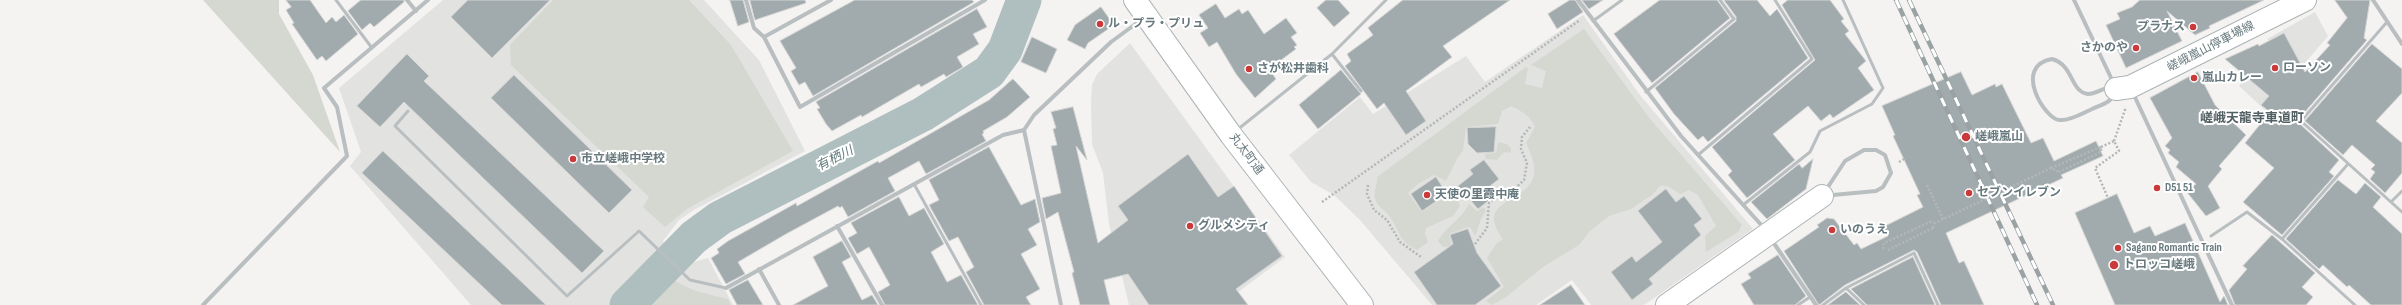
<!DOCTYPE html>
<meta charset="utf-8">
<style>
body{margin:0}
canvas{display:block;background:#f4f3f1}
</style>
<canvas width="2402" height="305"></canvas>
<script>
const g = document.querySelector('canvas').getContext('2d');
g.lineJoin = 'round';
function paint(path, color) { g.fillStyle = color; g.fill(path, 'evenodd'); }
function trace(path, color, width, dash) { g.strokeStyle = color; g.lineWidth = width; g.lineCap = dash ? 'butt' : 'round'; g.setLineDash(dash || []); g.stroke(path); }
function drawText(font, color, halo, rows, align = 'center') {
  g.font = font + ' "Sofia Sans Condensed","Noto Sans JP",sans-serif'; g.lineWidth = 4; g.setLineDash([]); g.textBaseline = 'middle'; g.strokeStyle = halo; g.fillStyle = color; for (const [text, x, y, turn = 0] of rows) {
    g.save(); g.translate(x, y); g.rotate((+turn || 0) * Math.PI / 180); g.textAlign = isNaN(turn) ? turn : align; if (halo) g.strokeText(text, 0, 0); g.fillText(text, 0, 0); g.restore();
  }
}
const built = new Path2D(`
 M443 0H704L759 60 805 151 694 210 679 220 663 241 684 265 708 258 733 305H471L350 166 361 152 339 88Z
 M2315 12 2328 36 2265 110 2239 86 2269 41 2267 39Z
 M1583 15 1640 95 1753 229 1644 305H1591L1572 280 1536 305H1432L1360 220 1334 195 1311 182 1289 155 1360 97 1373 114 1466 56 1485 82Z
 M1130 43 1285 257 1221 305H1129L1109 224 1103 173 1092 144 1091 103 1092 85 1097 74Z`);
const green = new Path2D(`
 M203 0H279V14L313 75 340 152Z
 M553 0H689L731 45 793 151 687 209 665 227 643 207 649 197 511 65 510 45Z
 M1584 29 1650 119 1742 225 1738 232 1706 252 1705 236 1716 226 1698 195 1689 190 1680 194 1669 187 1661 185 1652 195 1631 209 1609 216 1590 231 1579 245 1543 267 1506 297 1492 305 1486 301 1504 287 1487 258 1496 244 1503 239C1475 200 1521 205 1533 179 1537 167 1531 153 1526 143L1535 127C1531 116 1521 111 1511 106L1502 111 1498 124 1466 127 1463 151 1458 157 1446 181 1434 175 1418 184 1408 193 1422 212 1449 193 1456 194 1460 206 1453 216 1426 228 1425 234 1428 242 1417 250C1398 241 1400 231 1390 217 1385 209 1377 208 1375 198 1373 190 1378 185 1377 177L1526 67 1528 68 1525 84 1542 88 1546 71 1531 65Z
 M1498 142 1507 144 1511 148V153L1504 152 1497 160 1486 159 1485 154 1496 153Z
 M1469 204 1477 211 1484 207 1486 211C1481 216 1478 229 1475 236L1470 227H1467L1449 234 1452 246 1443 247 1438 241C1446 226 1461 220 1469 204Z
 M672 278C687 291 709 294 728 299L731 305H651Z`);
const river = new Path2D(`
 M627 305 694 237 720 218 923 114 989 72 1005 50 1024 0`);
const building = new Path2D(`
 M286 0H310L326 23 332 17 336 22 344 15 358 34 326 61 322 56 317 60 292 24 294 23 286 10 291 7Z
 M361 0H404V2L374 27 370 23 362 30 348 11Z
 M468 0H550L492 58 451 17Z
 M730 0H743L749 22 738 26Z
 M750 0H805L806 3 755 20Z
 M855 0H972L974 2 813 96 805 82 799 85 791 71 796 68 780 41Z
 M1326 0H1338L1350 13 1334 27 1317 8Z
 M1403 0H1510L1443 46 1452 57 1406 91 1426 121 1406 135 1384 103 1377 109 1345 66 1351 61 1347 54 1373 35 1368 28Z
 M1570 0H1575L1583 12 1557 29 1548 14Z
 M1582 0H1603L1589 9Z
 M1660 0H1717L1730 18 1652 83 1614 34Z
 M1724 0H1757L1770 16 1777 9 1808 58 1708 142 1703 136 1698 140 1674 114 1655 88 1736 21V17Z
 M1788 0H1830L1844 19 1841 21 1849 31 1845 34 1866 61 1858 68 1874 90 1833 118 1830 114 1821 121 1808 106 1773 134 1795 160 1747 198 1728 175 1732 171 1712 147 1815 60 1782 5Z
 M2140 0H2264L2209 26 2210 28 2195 35 2167 11 2182 41 2126 68 2106 25 2120 19 2117 13 2132 7Z
 M2335 0H2370L2364 38 2367 40 2298 120 2299 123 2339 160 2329 172 2334 176 2282 235 2243 202 2274 168 2245 143 2270 112 2261 105 2269 96 2225 59 2258 44 2259 46 2284 33 2305 72 2330 45 2327 43 2347 18Z
 M1216 4 1225 18 1239 9 1242 14 1248 10 1264 34 1286 18 1297 33 1291 37 1297 45 1294 47 1296 49 1269 69 1276 79 1255 98 1236 74 1217 42 1209 47 1200 33 1208 28 1199 15Z
 M1101 7 1114 25 1088 43 1085 49 1067 40 1075 25Z
 M977 9 987 27 973 34 979 44 957 57 963 67 946 77 944 74 921 87 919 84 862 117 861 115 832 131 826 124 817 109 820 108 816 102Z
 M1032 37 1057 49 1046 73 1021 62Z
 M2372 44 2402 69V93L2376 121 2402 143V173L2385 193 2370 179 2375 172 2371 169 2375 165 2352 145 2343 155 2305 121Z
 M407 54 429 76 424 81 604 251 582 273 404 102 380 127 357 106Z
 M1341 70 1361 94 1318 129 1299 105Z
 M1961 72 1972 95 1995 84 1996 87 2002 84 2031 143 2043 138 2054 161 2096 141 2103 156 2061 175 2063 178 1946 233 1959 263 1964 261 1984 305H1941L1917 252 1914 250 1845 285 1819 305 1784 251 1819 227 1817 225 1827 218 1834 219 1854 245 1857 243 1861 249 1888 236 1883 227 1923 207 1917 195 1920 194 1893 136 1895 135 1882 106Z
 M2198 72 2215 105 2246 135 2219 166 2222 169 2208 186 2220 208 2206 216 2186 191 2196 184 2176 167 2179 162 2168 153 2170 150 2165 146 2172 138 2150 98Z
 M514 75 632 190 609 213 491 98Z
 M1013 79 1030 97 1007 117 983 131 984 133 982 134 986 141 926 174 919 161 888 178 895 191 848 217 842 206 840 208 838 206 786 234 738 262 745 274 726 284 711 258 719 253 717 249 728 241 796 203 797 206 878 161 879 163 989 100Z
 M1073 107 1087 160 1076 146 1098 243 1128 220 1118 206 1188 154 1218 197 1234 186 1282 256 1236 289 1248 305H1149L1128 274 1104 280 1110 305H1080L1072 273 1074 272 1058 212 1046 219 1042 198 1061 193 1051 146 1057 145 1053 129 1056 128 1051 112Z
 M1496 127 1494 152 1477 153 1468 144 1467 128Z
 M989 147 1021 205 1035 199 1040 222 1028 229 1037 245 1021 254 1040 289 1026 297 1031 305H984L966 272 974 267 958 237 949 241 929 205 939 200 929 180Z
 M383 151 546 305H502L362 173Z
 M1813 159 1806 189 1767 219 1751 202 1799 164 1802 168Z
 M1484 160 1499 179 1490 186 1497 194 1478 209 1458 186 1473 174 1470 170Z
 M1436 177 1447 194 1422 211 1411 194Z
 M2338 180 2356 194 2365 183 2381 197 2373 207 2402 234V305H2371L2349 285 2347 287 2323 265 2319 269 2286 239Z
 M1666 189 1676 202 1684 196 1702 219 1694 225 1701 235 1649 279 1653 284 1632 300 1611 272 1632 256 1636 262 1662 242 1638 211Z
 M2117 194 2134 233 2150 226 2155 236 2185 223 2220 302 2224 296 2228 305H2115L2075 213Z
 M899 197 909 216 924 208 944 244 931 252 947 282 961 275 978 305H885L878 292 890 285 869 247 857 254 848 238 857 233 851 223Z
 M1468 229 1477 253 1501 286 1475 305H1437L1414 272 1453 244 1450 235Z
 M2272 235 2315 273 2302 287 2313 297 2306 305H2235L2229 290 2247 269 2243 266Z
 M842 241 851 257 842 262 862 300 872 295 878 305H793L828 286 813 257Z
 M1778 255 1806 296 1795 305H1754L1741 284 1751 278 1748 274Z
 M1913 257 1935 305H1867L1851 289Z
 M748 280 763 305H737L729 290Z
 M1571 285 1585 305H1540Z
 M1846 292 1860 305H1828Z`);
const path = new Path2D(`
 M2114 141 2126 107
 M2101 147 2114 141 2119 151 2095 168 2108 198
 M1899 162 1904 159
 M2051 168 2101 147V152L2059 172
 M1368 185 1367 194 1374 210 1387 220 1400 242 1421 257
 M1927 185 1943 219
 M1322 202 1580 20
 M1475 244 1487 228 1489 203 1500 194 1510 193 1524 180 1527 163 1521 149 1522 137 1530 127
 M1883 249 1884 243 1930 222 1935 223
 M1888 250 1933 228`);
const lane = new Path2D(`
 M336 0 372 48
 M1593 21 1622 0
 M2387 22 2301 121 2402 212
 M1361 91 1332 54 1386 0
 M1646 92 1734 19 1720 0
 M408 111 395 126 567 296 639 231 690 280 726 288
 M1237 130 1332 54
 M1698 155 1812 59 1775 0
 M914 184 981 305
 M2391 202 2402 191
 M1743 205 1810 152 1820 131 1872 104 1883 88 1843 0
 M2211 236 2247 212 2282 239 2355 305
 M2282 239 2348 164
 M1846 288 1864 305
 M1798 305 1810 297
 M1823 305 1846 288 1914 253 1938 305`);
const street = new Path2D(`
 M407 0 416 11
 M746 0 754 28 764 37 800 107 985 0
 M1578 0 1681 136 1764 228
 M2074 0 2114 84
 M2373 0 2402 44
 M764 37 831 0
 M2109 88C2102 88 2096 94 2088 94 2070 92 2074 65 2052 59 2012 66 2045 120 2060 120 2070 121 2083 113 2092 109 2100 105 2111 103 2114 94
 M2133 93 2232 305
 M1024 130 1061 305
 M1864 150H1876L1885 155 1891 173 1883 187 1876 191 1822 196 1845 161Z
 M837 226 882 305
 M1771 239 1816 305
 M759 269 779 305
 M726 288 1003 135 1024 130 1034 115 1111 42 1141 20
 M203 305 347 156 337 107 324 88 428 0`);
const secondary = new Path2D(`
 M2116 89 2130 87 2305 0
 M1667 305 1822 196`);
const primary = new Path2D(`
 M1135 0 1231 135 1362 305`);
const rail = new Path2D(`
 M1896 0 2037 305
 M1909 0 2053 305`);
const pathBridge = new Path2D(`
 M1933 228 1935 223 2051 168 2059 172`);
const markers = [
 [1100,24,4,"#cb3a3b"],
 [2193,27,4,"#cb3a3b"],
 [2136,48,4,"#cb3a3b"],
 [2275,68,4,"#cb3a3b"],
 [1249,69,4,"#cb3a3b"],
 [2194,78,4,"#cb3a3b"],
 [1966,137,5,"#cb3a3b"],
 [573,159,4,"#cb3a3b"],
 [2157,188,4,"#cb3a3b"],
 [1969,193,4,"#cb3a3b"],
 [1427,195,4,"#cb3a3b"],
 [1190,226,4,"#cb3a3b"],
 [1832,230,4,"#cb3a3b"],
 [2118,248,4,"#cb3a3b"],
 [2114,265,5,"#cb3a3b"]
];
const poiNames = [
 ["ル・プラ・プリュ",1108,24],
 ["プラナス",2185,27,"right"],
 ["さかのや",2128,48,"right"],
 ["ローソン",2283,68],
 ["さが松井歯科",1257,69],
 ["嵐山カレー",2202,78],
 ["嵯峨嵐山",1975,137],
 ["市立嵯峨中学校",581,159],
 ["D51 51",2165,188],
 ["セブンイレブン",1977,193],
 ["天使の里霞中庵",1435,195],
 ["グルメシティ",1198,226],
 ["いのうえ",1840,230],
 ["Sagano Romantic Train",2126,248],
 ["トロッコ嵯峨",2123,265]
];
const streetNames = [
 ["嵯峨嵐山停車場線",2211,47,-27],
 ["丸太町通",1246,154,53]
];
const neighbourhoodNames = [
 ["嵯峨天龍寺車道町",2252,119]
];
const waterNames = [
 ["有栖川",835,159,-27]
];
paint(built, '#e2e3e1');
paint(green, '#d5d8d1');
trace(river, '#afbfbf', 35);
paint(building, '#a1abad');
trace(building, '#d5d5d4', 1);
trace(secondary, '#acb3b5', 24);
trace(primary, '#adb3b4', 24);
trace(path, '#b3b7b8', 2.5, [2, 2]);
trace(lane, '#b9bec0', 3);
trace(street, '#b9bec0', 4);
trace(secondary, '#fff', 22);
trace(primary, '#fff', 22);
trace(rail, '#9aa2a4', 4.5);
trace(rail, '#fff', 3, [9]);
trace(pathBridge, '#b3b7b8', 2.5, [2, 2]);
for (const [x, y, r, color] of markers) { const dot = new Path2D(); dot.arc(x, y, r, 0, 2 * Math.PI); g.fillStyle = color; g.fill(dot); trace(dot, '#fff', 1.5); }
drawText('bold 12px', '#67797e', '#fff', poiNames, 'left');
drawText('12px', '#67797e', '#fff', streetNames);
drawText('bold 13px', '#546164', '#fff', neighbourhoodNames);
drawText('italic 13px', '#637b7b', '#fff', waterNames);
</script>
